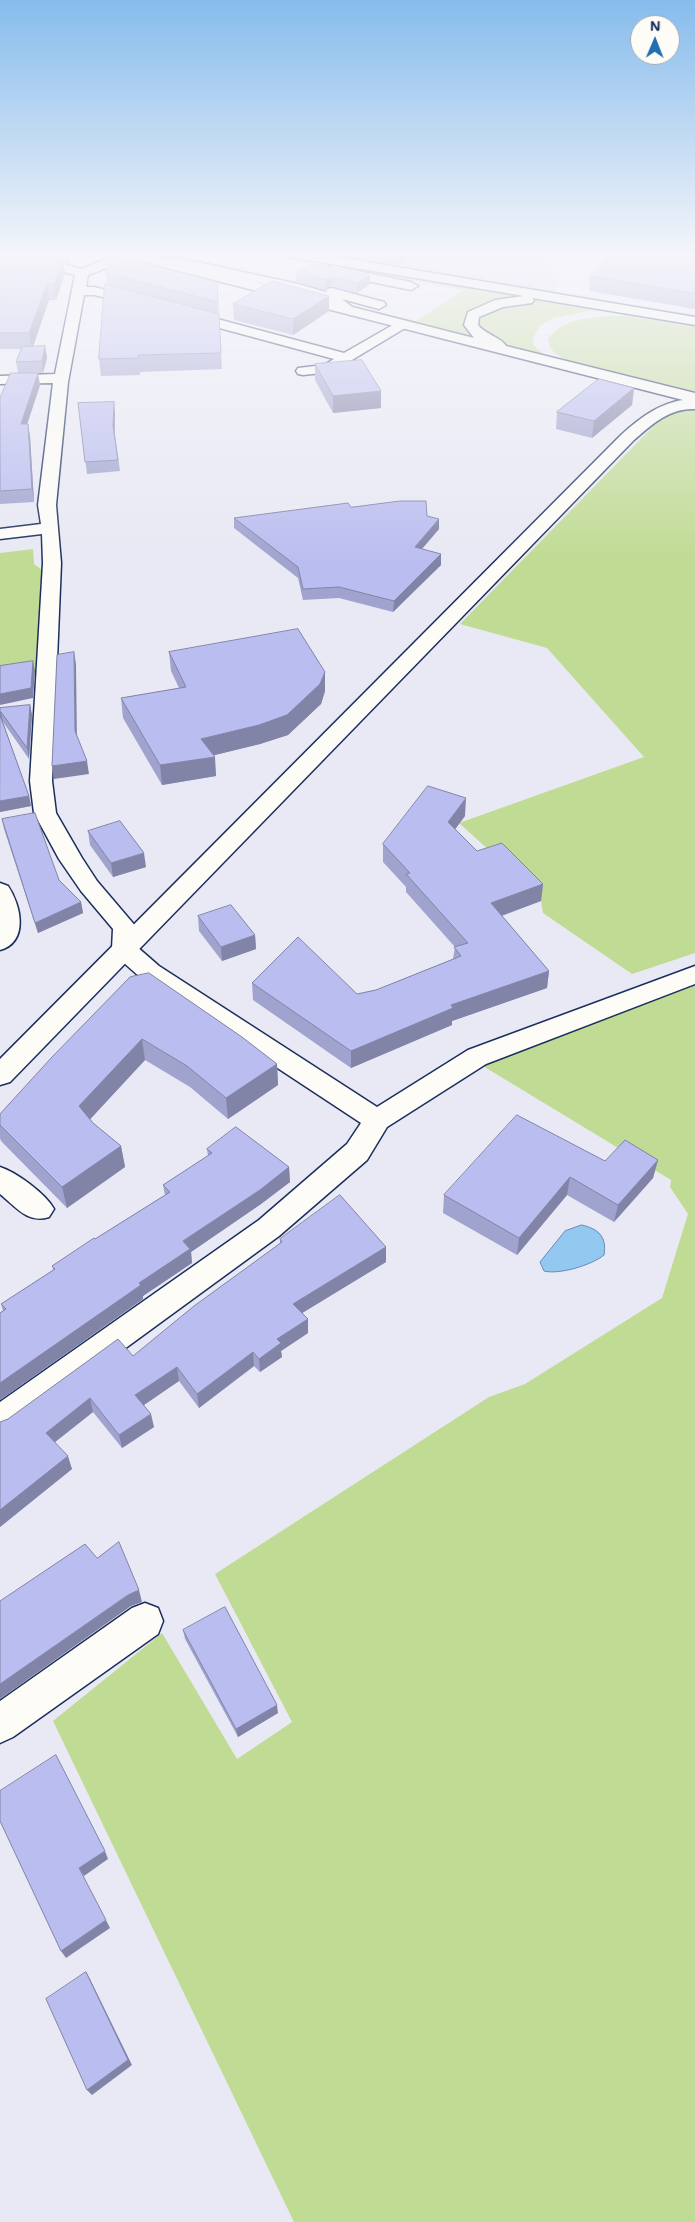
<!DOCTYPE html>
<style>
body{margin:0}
#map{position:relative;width:695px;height:2222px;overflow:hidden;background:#e9e9f5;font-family:Mali,sans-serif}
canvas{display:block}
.north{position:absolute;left:630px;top:15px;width:50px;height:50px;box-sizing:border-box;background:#fdfcf7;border:1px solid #a3aaba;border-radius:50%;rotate:1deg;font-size:14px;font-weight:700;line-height:20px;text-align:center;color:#1b2f5e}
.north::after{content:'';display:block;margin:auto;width:18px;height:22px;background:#1f6fb2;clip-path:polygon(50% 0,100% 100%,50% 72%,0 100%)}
</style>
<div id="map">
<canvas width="695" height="2222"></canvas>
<div class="north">N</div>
</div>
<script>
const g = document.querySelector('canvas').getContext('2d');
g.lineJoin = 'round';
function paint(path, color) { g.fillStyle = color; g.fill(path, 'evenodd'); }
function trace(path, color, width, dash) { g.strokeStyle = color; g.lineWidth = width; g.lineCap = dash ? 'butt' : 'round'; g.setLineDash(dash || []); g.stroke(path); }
const built = new Path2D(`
 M307 253H547L558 295Z`);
const green = new Path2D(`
 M405 275 591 307 594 310 553 318 540 326 533 338 534 346 549 359 350 308 355 306 416 321 463 290 400 278Z
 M606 316H627L695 327V396C667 388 568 370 552 350 550 347 549 342 548 339 564 319 582 319 606 316Z
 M695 407V953L632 974 543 913 541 901 500 860 459 823 644 757 547 648 460 624 669 410Z
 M33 549 34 564 49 575 37 671 0 677V553Z
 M695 981V2222H294L53 1721 162 1633 237 1759 292 1722 215 1574 489 1397 525 1384 662 1298 688 1214 670 1187 671 1180 478 1063Z`);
const water = new Path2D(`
 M582 1225C599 1229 607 1237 604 1255 592 1265 559 1275 544 1271L540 1262 565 1231Z`);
const minor = new Path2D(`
 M122 253 135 255 133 258 88 275 86 287H94L140 298 147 302 140 306 94 295H84L68 382 56 505 61 563 52 781 56 813 82 858 97 881 137 928 136 946 159 966 377 1107 468 1050 695 966V984L486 1064 387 1127 367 1160 279 1236 12 1431 0 1436V1402L259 1220 347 1144 361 1123 141 978 115 955 112 949 113 929 81 891 59 859 34 813 30 781 43 563 42 534 0 539V529L41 524 38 505 53 383 0 384V376L55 374 75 275 63 272 0 270V262L63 264 81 269Z
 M159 258 184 259 298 284 326 292 327 289 332 288 384 302 386 305 379 309 342 299 357 311 350 315 328 302 295 291 184 267 154 265 153 262Z
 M333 266 411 282 418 286 411 290 328 273 327 270 328 267Z
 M184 310 344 353 398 322 403 321 410 325 332 372 303 375 298 374 296 371 298 368 324 365 334 359 179 317 177 314 179 311Z
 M0 883 8 886C21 905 29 942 0 950Z
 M0 1167C16 1172 46 1194 54 1209L49 1217C28 1224 16 1207 0 1194Z
 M145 1603 158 1608 163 1621 158 1634 13 1737 0 1743V1701L132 1608Z`);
const major = new Path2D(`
 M118 253H140L474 338 464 325 468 312 495 300 524 296 289 257 283 253H314L695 317V325L532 298 534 300 532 303 503 307 479 317 478 325C485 334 502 338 506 346L695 393V409C669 408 651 425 633 441L10 1082 0 1085V1059L621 435C640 418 658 404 683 400L120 256Z`);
const wall = new Path2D(`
 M0 253H68L70 262 69 264H64L65 274 56 300H49L33 347 45 346 47 358 43 373H35L40 385 27 424 30 436 34 502 0 504V398L18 373 16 362 21 349H0Z
 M340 253H461L452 260 416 254 399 265 340 255Z
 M695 253V309L589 291 590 276Z
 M312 264 370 284 357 293 332 286 327 287 325 290 296 282V273Z
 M106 273 217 282 222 369 140 372V375L101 376 99 359 107 285Z
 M329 296V311L293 335 234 320 233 304Z
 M315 364 381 408 333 413 315 380Z
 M634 388 632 405 592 438 556 429 557 412Z
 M78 403 115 413V435L120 471 87 474Z
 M351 507 427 516 439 519V529L422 549 441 554V565L393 612 339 598 303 600 298 578 234 528V518Z
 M169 652 325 672V691L321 704 288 735 260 744 214 755 216 776 162 785 123 718 121 698 179 688 171 671Z
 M30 705 32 715 29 759 3 722 29 796 31 806 0 812V708Z
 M465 816 455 829 477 851 543 884 541 901 502 916 549 971 547 988 452 1021V1025L351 1068 253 1000 252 983 357 994 376 990 453 959 455 947 406 892V887L383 862V844Z
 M2 819 59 880 81 902 83 913 38 933 4 829Z
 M88 831 146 867 113 877 90 845Z
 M198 916 255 935 256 949 222 961 199 931Z
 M130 977 277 1064 278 1085 228 1119 190 1087 145 1060 90 1119 93 1123 121 1146 125 1167 67 1208 1 1141 0 1138V1114Z
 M207 1149 289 1167 290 1182 261 1204 191 1252 192 1263 143 1296V1299L0 1400V1313L3 1311 1 1304 53 1270 52 1266 165 1195 163 1185 208 1156Z
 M658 1160 653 1178 614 1222 567 1195 517 1255 443 1213 444 1195 605 1161Z
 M280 1239 386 1247V1262L302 1313 308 1319V1333L281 1351 282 1357 260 1372 254 1366 199 1408 179 1381 144 1405 154 1427 122 1448 93 1412 55 1442 72 1469 0 1527V1422L8 1419 133 1356 280 1243Z
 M183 1630 278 1713 238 1737 185 1639Z`);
const shadedWall = new Path2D(`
 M399 253H416L399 265Z
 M452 253H461L452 260Z
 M63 259 65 274 56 300 54 284Z
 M370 275V284L357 293V283Z
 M332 277V286L327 287 325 290V280L327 278Z
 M47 284 49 300 32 349 29 333Z
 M329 296V311L293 335V319Z
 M45 346 47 358 43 373 42 361Z
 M38 373 40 385 23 437 21 424Z
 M634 388 632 405 592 438 594 421Z
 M381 391V408L333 413V396Z
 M114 402 115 413 114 438 113 426Z
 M28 424 30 436 34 502 32 489Z
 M439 519V529L414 558 415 547Z
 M441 554V565L393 612 394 601Z
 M74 652 76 664 77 744 75 731Z
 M33 661 35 671 33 698 0 705V694Z
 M325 672V691L321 704 288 735 260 744 203 758 201 739Z
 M30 705 32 715 29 759 27 748Z
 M0 712H1L3 722 1 723Z
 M215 757 216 776 162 785 160 765Z
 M87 761 89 774 54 779 52 766Z
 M29 796 31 806 0 812V801Z
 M466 798 465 816 447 840 448 822Z
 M144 853 146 867 113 877 111 863Z
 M543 884 541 901 489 920 491 903Z
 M81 902 83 913 38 933 35 923Z
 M255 935 256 949 222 961 221 947Z
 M549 971 547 988 452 1021V1025L351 1068V1051L451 1005Z
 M142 1039 145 1060 83 1127 79 1106Z
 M277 1064 278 1085 228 1119 226 1098Z
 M121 1146 125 1167 67 1208 62 1187Z
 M658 1160 653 1178 614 1222 618 1205Z
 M289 1167 290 1182 261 1204 191 1252 192 1263 143 1296V1299L0 1400V1383L139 1283 183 1241Z
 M570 1177 567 1195 517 1255 519 1238Z
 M386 1247V1262L294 1318 293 1304Z
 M308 1319V1333L281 1351 282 1357 260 1372 259 1359 277 1339Z
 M253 1352 254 1366 199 1408 197 1394Z
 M177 1367 179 1381 138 1409 135 1395Z
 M90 1398 93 1412 50 1446 46 1433Z
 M151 1414 154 1427 122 1448 119 1435Z
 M68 1456 72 1469 0 1527V1510Z
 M139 1590 142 1602 131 1606 0 1699V1684L128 1595Z
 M277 1705 278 1713 238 1737 236 1729Z
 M105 1851 108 1859 84 1876 79 1868Z
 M106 1920 110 1928 66 1958 61 1951Z
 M86 1972 90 1979 132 2065 92 2095 87 2090Z`);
const building = new Path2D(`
 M612 253H695V294L590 276Z
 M108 254 217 282 218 302 106 273Z
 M0 257 63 259 54 284H47L29 333H0Z
 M312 264 370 275 357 283 332 277 327 278 325 280 296 273Z
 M272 281 329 296 293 319 233 304Z
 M105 284 219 314 221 353 138 355V358L99 359Z
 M45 346 42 361 16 362 22 347Z
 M362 360 381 391 333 396 315 364Z
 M11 373H38L21 424H28L32 489 0 491V398Z
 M599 379 634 388 594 421 557 412Z
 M114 402 113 426 118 460 85 462 78 403Z
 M400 501H426L427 516 439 519 415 547 441 554 394 601 339 587 303 589 298 567 234 518 348 503 351 507Z
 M298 629 325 672 320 684 287 715 259 725 201 739 215 757 160 765 121 698 186 687 169 652Z
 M74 652 75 731 87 761 52 766 57 655Z
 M33 661 31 688 0 694V666Z
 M30 705 27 748 1 712H0V708Z
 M0 715 29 796 0 801Z
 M428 786 466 798 448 822 477 851 502 843 543 884 491 903 549 971 451 1005 453 1008 351 1051 252 983 298 937 357 994 376 990 461 956 454 947 468 943 406 874 410 873 383 844Z
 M35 813 59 880 81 902 35 923 2 819Z
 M120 821 144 853 111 863 88 831Z
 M231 905 255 935 221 947 198 916Z
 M149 973 242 1037 277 1064 226 1098 187 1066 142 1039 79 1106 93 1123 121 1146 62 1187 0 1125V1114L52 1057 130 977Z
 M517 1115 605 1161 625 1140 658 1160 618 1205 570 1177 519 1238 444 1195Z
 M236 1127 289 1167 260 1190 183 1241 190 1249 139 1283 141 1285 0 1383V1313L6 1309 1 1304 55 1269 52 1266 94 1238 95 1239 170 1192 163 1185 212 1153 207 1149Z
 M340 1195 386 1247 293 1304 308 1319 277 1339 281 1343 259 1359 253 1352 197 1394 177 1367 135 1395 151 1414 119 1435 90 1398 46 1433 68 1456 0 1510V1422L8 1419 118 1339 133 1356 194 1306 282 1242 280 1239Z
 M119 1542 139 1590 128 1595 0 1684V1601L85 1544 97 1558Z
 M225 1607 277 1705 236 1729 183 1630Z
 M56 1755 105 1851 79 1868 106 1920 61 1951 0 1821V1791Z
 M86 1972 128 2060 87 2090 46 1999Z`);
paint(built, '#dbdcf3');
paint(green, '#c0db93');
paint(water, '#93c8f1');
trace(water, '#638bb6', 1);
trace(minor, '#1b2f5e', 3);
trace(major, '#1b2f5e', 3);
paint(minor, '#fdfcf7');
paint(major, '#fdfcf7');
paint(wall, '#a0a3ce');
paint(shadedWall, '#8284a7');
paint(building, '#babdef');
trace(building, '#8284a7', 1);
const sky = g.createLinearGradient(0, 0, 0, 564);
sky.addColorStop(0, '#86bcec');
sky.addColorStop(0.45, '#f5f5fa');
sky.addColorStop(1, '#f5f5fa00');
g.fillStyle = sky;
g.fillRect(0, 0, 695, 564);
</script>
